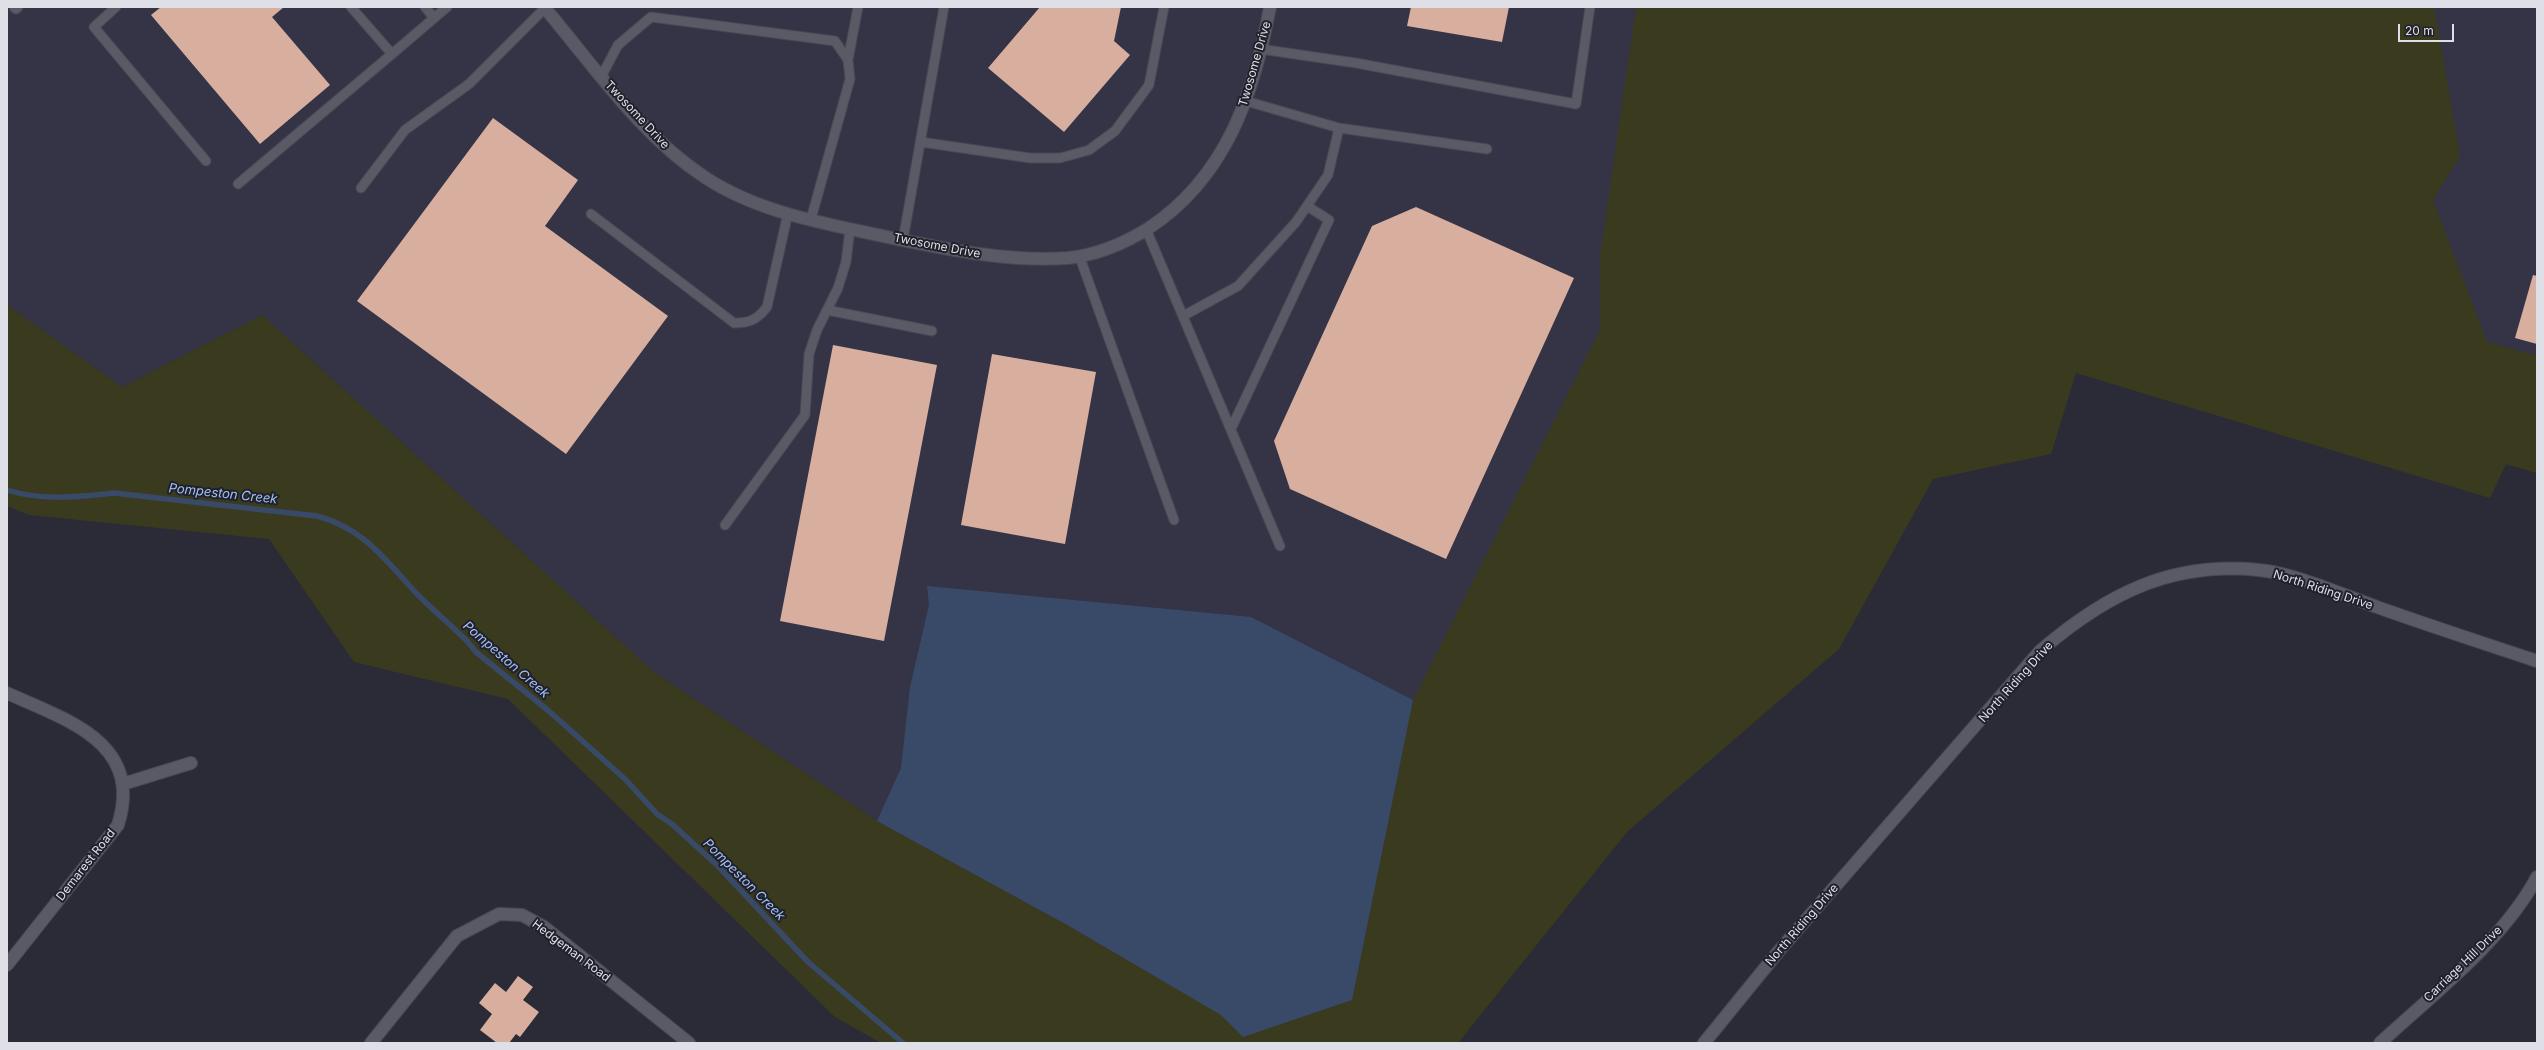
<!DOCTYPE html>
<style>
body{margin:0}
#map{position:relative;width:2544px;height:1050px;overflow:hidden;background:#2b2b37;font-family:Inter,sans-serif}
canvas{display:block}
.frame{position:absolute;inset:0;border:8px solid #dfdfe7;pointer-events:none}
.scale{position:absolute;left:2398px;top:24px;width:56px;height:18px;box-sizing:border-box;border:2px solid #dfdfe7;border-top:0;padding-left:5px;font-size:12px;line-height:14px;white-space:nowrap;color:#dfdfe7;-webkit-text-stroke:3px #21212c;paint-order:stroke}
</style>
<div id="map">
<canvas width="2544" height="1050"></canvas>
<div class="frame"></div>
<div class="scale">20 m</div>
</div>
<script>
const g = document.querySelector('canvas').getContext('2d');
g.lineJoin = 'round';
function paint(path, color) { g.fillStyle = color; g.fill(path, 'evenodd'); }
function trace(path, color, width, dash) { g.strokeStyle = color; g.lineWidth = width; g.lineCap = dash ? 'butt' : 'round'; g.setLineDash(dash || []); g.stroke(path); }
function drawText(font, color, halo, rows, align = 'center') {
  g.font = font + ' Inter,sans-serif'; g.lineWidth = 4; g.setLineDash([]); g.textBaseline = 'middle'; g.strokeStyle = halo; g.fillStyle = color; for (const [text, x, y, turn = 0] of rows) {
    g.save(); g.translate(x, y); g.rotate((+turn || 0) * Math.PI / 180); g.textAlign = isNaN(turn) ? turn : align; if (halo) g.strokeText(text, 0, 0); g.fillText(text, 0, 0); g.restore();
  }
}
const built = new Path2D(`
 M7 7H2537V466L2200 369 1858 339 1361 1043H1066L877 821 655 673 262 315 122 387 7 305Z`);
const green = new Path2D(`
 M1636 7H2434L2460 156 2433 200 2487 342 2537 356V473L2506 464 2490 498 2076 373 2051 454 1933 479 1839 649 1627 832 1458 1043H881L835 1017 508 699 354 662 269 539 29 515 7 506V305L122 387 262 315 655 673 877 821 1069 926 1221 1015 1243 1037 1352 1000 1413 700 1600 330V256Z`);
const water = new Path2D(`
 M927 586 1251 617 1413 700 1352 1000 1243 1037 1221 1015 1069 926 877 821 901 768 910 687 929 605Z`);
const stream = new Path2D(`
 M7 490C42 501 78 497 114 493L317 516C365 529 385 560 418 595 434 611 451 625 467 641L476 652 550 712 625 779 657 814 673 825 719 867 808 962 903 1043`);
const building = new Path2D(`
 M161 7H284L272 17 330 85 260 144 151 15Z
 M1040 7H1121L1114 41 1130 55 1064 132 988 68Z
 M1411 7H1509L1502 42 1407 26Z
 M493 118 578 180 545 226 668 316 566 454 357 301Z
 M1416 207 1574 278 1446 559 1290 489 1274 441 1372 226Z
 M2533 275 2537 276V344L2515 338Z
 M833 345 937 365 884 641 780 621Z
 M992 354 1096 372 1065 544 961 525Z
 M518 976 533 987 523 1000 539 1012 520 1037 516 1034 509 1043H497L480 1030 492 1014 479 1003 495 983 506 992Z`);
const lane = new Path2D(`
 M14 7 16 9 18 7
 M116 7 94 27 206 161
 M351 7 392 54 447 7
 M425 7 434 18
 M1260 49 1356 63 1576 104 1590 7
 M848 60 858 7
 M601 77 618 45 651 17 835 41 848 60 850 79 811 219
 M1339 128 1487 149
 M921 142 1030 158H1060L1089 150 1115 131 1149 85 1164 7
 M238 184 392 54
 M361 188 405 130 469 84 545 8
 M591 214 734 323C749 323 757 320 767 307L788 213
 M1146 229 1280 546
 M903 240 944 7
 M1079 255 1174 520
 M827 310 932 331
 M1183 316 1238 286 1296 222 1328 175 1339 128 1246 101
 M1231 429 1329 220 1307 206
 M725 525 805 415 809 354 817 330 838 288 846 262 850 229`);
const street = new Path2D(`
 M544 7C594 66 640 135 706 178 761 214 829 224 892 238 951 250 1008 262 1068 258 1097 255 1125 243 1149 228 1226 177 1254 94 1270 7
 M7 693C66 720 144 742 118 825L7 965
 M123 784 191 763
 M371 1043 457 936 499 914 522 915 544 927 689 1043
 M1704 1043 1778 952 2040 651C2105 595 2170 561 2259 570 2294 573 2343 595 2377 607 2430 626 2483 643 2537 661
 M2380 1043C2434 993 2502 942 2537 877`);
const streetNames = [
 ["Twosome Drive",1255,64,-74],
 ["Twosome Drive",637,115,47],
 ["Twosome Drive",937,246,11],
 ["North Riding Drive",2323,590,18],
 ["North Riding Drive",2016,682,-48],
 ["Demarest Road",86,865,-52],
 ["North Riding Drive",1802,925,-49],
 ["Hedgeman Road",571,951,37],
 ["Carriage Hill Drive",2463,964,-44]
];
const waterNames = [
 ["Pompeston Creek",223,494,6],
 ["Pompeston Creek",506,660,41],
 ["Pompeston Creek",744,880,45]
];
paint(built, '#343446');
paint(green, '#3a3b1e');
paint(water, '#394a68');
trace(stream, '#394a68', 5.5);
paint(building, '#d8af9e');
trace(lane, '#484852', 11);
trace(street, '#484852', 14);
trace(lane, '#5a5a67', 9);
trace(street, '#5a5a67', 12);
drawText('12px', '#dfdfe7', '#21212c', streetNames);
drawText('italic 13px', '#a1c0f6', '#21212c', waterNames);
</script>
